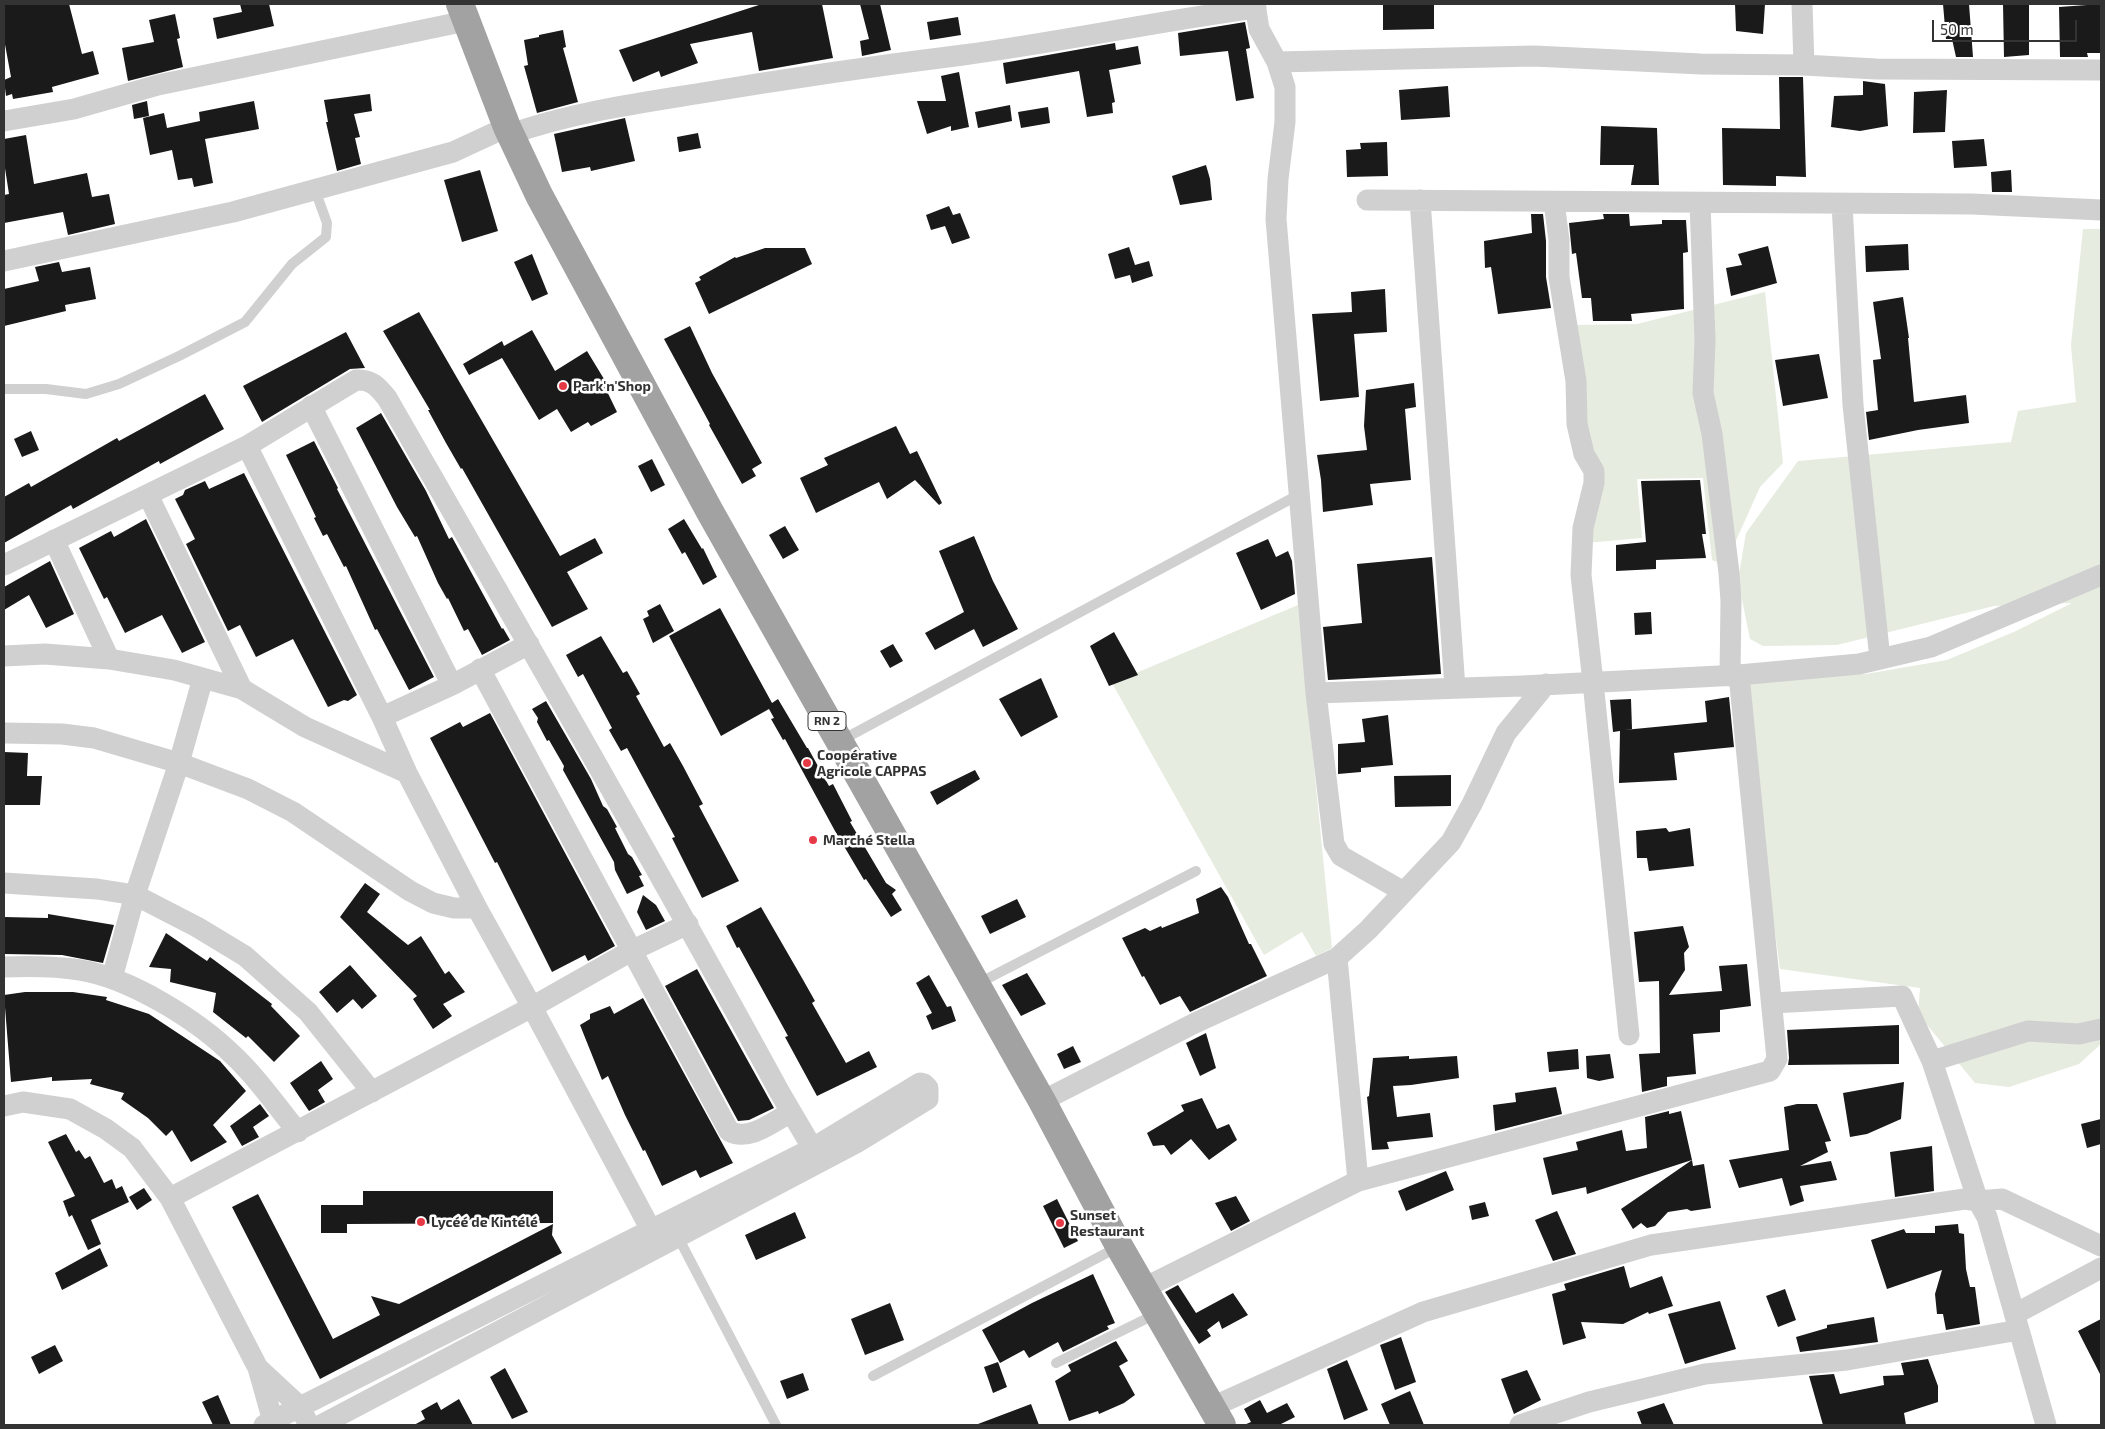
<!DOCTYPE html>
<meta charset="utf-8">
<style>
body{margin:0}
#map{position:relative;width:2105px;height:1429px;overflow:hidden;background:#fff;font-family:"Exo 2",sans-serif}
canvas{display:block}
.frame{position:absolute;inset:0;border:5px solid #333;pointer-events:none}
.scale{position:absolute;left:1932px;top:20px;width:145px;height:22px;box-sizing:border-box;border:2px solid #333;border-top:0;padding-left:6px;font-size:15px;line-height:18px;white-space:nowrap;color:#333;-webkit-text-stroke:4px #fff;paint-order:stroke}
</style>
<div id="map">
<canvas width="2105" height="1429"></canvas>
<div class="frame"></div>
<div class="scale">50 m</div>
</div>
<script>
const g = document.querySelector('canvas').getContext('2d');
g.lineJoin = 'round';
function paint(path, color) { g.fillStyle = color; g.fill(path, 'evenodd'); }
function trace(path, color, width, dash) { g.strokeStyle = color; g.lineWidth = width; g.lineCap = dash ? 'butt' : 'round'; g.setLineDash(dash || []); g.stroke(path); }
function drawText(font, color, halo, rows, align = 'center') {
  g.font = font + ' "Exo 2",sans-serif'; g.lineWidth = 5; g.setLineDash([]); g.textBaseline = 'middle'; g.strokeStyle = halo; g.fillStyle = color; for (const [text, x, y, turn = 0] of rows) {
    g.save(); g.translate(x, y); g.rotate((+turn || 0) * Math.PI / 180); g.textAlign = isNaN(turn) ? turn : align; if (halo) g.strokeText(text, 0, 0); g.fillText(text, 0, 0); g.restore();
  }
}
const green = new Path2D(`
 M2083 229H2101V1044L2079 1064 2009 1087 1975 1083 1918 1014 1920 988 1780 969 1741 678 1866 674 1947 660 2016 631 2072 603 1994 606 1837 645 1763 646 1750 639 1738 580 1746 533 1798 461 2011 442 2018 411 2076 402 2071 345Z
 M1765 292 1783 463 1760 487 1725 565 1712 560 1703 478 1637 479 1642 538 1586 543 1587 440 1574 325 1637 324Z
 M1298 605 1332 948 1316 956 1302 932 1264 955 1112 683Z`);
const building = new Path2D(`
 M4 4H69L82 54 93 51 99 74 52 87 53 92 13 99 12 94 6 96 4 80 11 77 4 39Z
 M240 4H269L274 26 217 39 213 18 242 12Z
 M762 4H822L833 58 759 71 752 32 690 44 698 63 661 77 659 71 633 82 619 50Z
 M860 4H880L891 50 862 56 860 41 869 39Z
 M1383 4H1434V29L1383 30Z
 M1735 4H1765L1763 34 1736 31Z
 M1943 4H1969L1973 57H1956L1952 39H1946Z
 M2003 4H2029V55L2004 57Z
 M2101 4V53H2087L2088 57H2060L2059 7Z
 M175 14 180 38 177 39 183 67 128 81 122 48 154 42 149 20Z
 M958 17 961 35 930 40 927 22Z
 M1245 22 1250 48 1246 49 1254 98 1236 101 1228 51 1180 56 1178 33Z
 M563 30 566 47 563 48 578 102 537 113 524 66 528 65 524 40 539 37V35Z
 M1115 43 1116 50 1138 46 1141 64 1109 70 1115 102 1112 103 1113 113 1087 117 1079 71 1006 84 1003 63Z
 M959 72 969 127 951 131V126L927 134 917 101H946L941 76Z
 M1779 77H1803L1806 177 1776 176V186L1723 185 1722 128 1780 129Z
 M1863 81 1885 84 1888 126 1860 131 1831 127 1834 96 1863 95Z
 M1448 86 1450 117 1401 120 1399 90Z
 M1947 90 1945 132 1913 133 1914 92Z
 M370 94 372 111 354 114 360 137 355 138 361 164 337 171 326 122H328L324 100Z
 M147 101 149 116 134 119 132 105Z
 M254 101 259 129 205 139 213 183 194 187 192 178 178 180 172 150 150 155 143 118 164 113 167 128 200 121 199 112Z
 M1010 105 1012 121 978 128 975 112Z
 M1048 107 1050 123 1021 128 1018 112Z
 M625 118 635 161 591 171 590 167 562 172 554 134Z
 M1601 126 1657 128 1659 185H1631L1634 165H1600Z
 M698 133 701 148 679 152 677 137Z
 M26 135 34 184 87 173 92 197 109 194 115 224 68 235 63 212 4 223V195L9 194 4 162V139Z
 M1984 139 1987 166 1954 168 1952 141Z
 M1387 142 1388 176 1347 177 1346 150 1361 149 1360 143Z
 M1206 165 1210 179 1212 200 1180 205 1172 176Z
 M480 170 498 231 462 242 444 180Z
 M2011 170 2012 192H1992L1991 172Z
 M949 206 953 215 960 213 970 238 952 244 945 226 931 230 926 215Z
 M1531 214H1543L1546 241V277L1551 308 1498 314 1491 267 1485 268 1484 241 1532 233Z
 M1603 214H1629L1630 226 1662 224V220H1686L1688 252 1683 253 1684 309 1631 314 1632 321H1593L1591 298H1582L1576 253 1572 254 1569 223 1604 219Z
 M1908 244 1909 270 1866 272 1865 246Z
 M1768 246 1777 283 1731 296 1726 268 1742 265 1738 254Z
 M1129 247 1135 265 1149 261 1153 276 1132 283 1130 275 1115 279 1108 254Z
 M765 248H805L812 264 709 314 695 283 701 280 699 277 735 257 736 258Z
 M532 254 548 294 532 301 514 262Z
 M59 262 62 272 90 267 96 299 65 305 66 311 4 326V289L39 281 35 267Z
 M1385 289 1387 332 1354 334 1359 397 1320 401 1312 314 1352 312 1351 292Z
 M1903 297 1909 338H1908L1914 402 1966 395 1969 423 1918 430 1869 440 1866 412 1878 410 1873 360 1881 359 1873 302Z
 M419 312 560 556 595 538 603 553 567 572 588 609 552 627 462 468 461 469 446 443 428 410H430L383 331Z
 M690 326 712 373 762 463 752 469 756 476 742 484 709 425 710 424 664 339Z
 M532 330 555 371 587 351 604 379 602 381 617 412 591 426 588 422 571 432 557 409 539 420 502 358 469 375 463 364 502 341 504 346Z
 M346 332 365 368 350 369 262 422 243 386Z
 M1819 354 1828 398 1783 406 1775 360Z
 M1414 383 1416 407 1405 409 1411 480 1370 484 1373 505 1323 512 1321 480 1317 455 1367 450 1364 426 1366 390Z
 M205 394 224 429 160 464 159 461 73 509 71 505 4 543V497L29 483 31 487 117 438 119 441Z
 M381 413 426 491 449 539 452 537 502 629 503 628 510 640 482 655 468 629 464 631 448 598 447 599 438 583 417 536 415 537 397 507 356 428Z
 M896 426 910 454 917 451 942 503 939 505 915 480 887 499 879 482 816 513 800 478 828 465 824 458Z
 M31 431 39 450 22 457 14 439Z
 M314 441 338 488 337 489 434 677 409 690 377 629 375 630 346 566 344 567 327 534 323 536 314 518 316 517 286 455Z
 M652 459 665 485 651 492 638 466Z
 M244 473 357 695 348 701 344 700 328 707 293 639 256 657 240 625 228 631 186 544 195 539 175 499 183 495 185 490 205 481 209 489Z
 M1700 480 1706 534H1702L1706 558 1656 560V569L1616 571V545L1646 542 1641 481Z
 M146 519 205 642 182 653 162 615 125 633 107 597 104 599 79 548 111 531 114 537Z
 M684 519 702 549 703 548 717 577 703 585 685 552 682 554 668 529Z
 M785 526 799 550 783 559 769 535Z
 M974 536 993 581 1018 629 983 647 974 629 935 650 925 633 964 612 939 551Z
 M1268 539 1276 557 1288 551 1292 561 1295 594 1261 610 1236 553Z
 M1432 557 1441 674 1328 680 1323 627 1362 623 1357 564Z
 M50 561 74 614 46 628 29 595 4 610V587Z
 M660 604 674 631 653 643 643 619 649 616 647 611Z
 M720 608 772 703 778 699 807 748H808L829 786 833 784 852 821 850 822 886 883 896 890 892 894 902 910 891 917 866 879 864 880 835 831 785 739 783 740 771 719 774 718 769 709 721 736 669 636Z
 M1651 612 1652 634 1635 635 1634 613Z
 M1114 632 1138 675 1109 686 1090 646Z
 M601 636 623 673 627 671 640 694 636 696 664 747 670 743 683 766 703 804 699 806 739 881 702 898 672 838 675 837 627 748 621 751 609 730 612 728 583 674 578 677 566 655Z
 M893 644 903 661 890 668 880 651Z
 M1041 678 1058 717 1021 737 999 699Z
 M1729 697 1734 747 1674 753 1677 780 1619 783 1620 731 1613 732 1610 700 1631 699 1632 729 1624 730 1707 722 1705 701Z
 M546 701 591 779 603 806 607 809 617 827 615 828 628 854 632 857 642 875 639 876 644 886 627 894 615 870 614 862 563 770 564 766 549 740 547 741 537 722 538 718 532 709Z
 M490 713 615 946 588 961 585 955 552 972 497 862 495 863 430 738 460 722 463 727Z
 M1388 715 1393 765 1361 768V772L1338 774V744L1365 742 1362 719Z
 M4 752 28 753 27 776H42L40 805H4Z
 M975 770 980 779 937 805 930 792Z
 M1451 775V806L1395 807 1394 776Z
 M1666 828 1669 832 1690 828 1694 866 1649 871 1647 858H1637L1636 831Z
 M365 883 380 894 367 912 408 945 421 936 445 974 449 971 465 992 443 1004 452 1016 433 1029 413 999 417 996 340 917Z
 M1221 887 1228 897 1249 944H1251L1267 976 1190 1012 1180 996 1160 1005 1144 976 1142 977 1122 938 1145 928 1150 931 1161 926 1162 928 1199 913 1196 899Z
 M643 895 656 905 665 921 646 930 637 912Z
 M1017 899 1026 917 990 934 981 916Z
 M761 907 802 978 815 1001 812 1003 846 1063 869 1051 877 1067 817 1096 785 1037 788 1036 739 947 737 948 726 926Z
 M48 914 114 925 103 963 62 955 4 954V917L48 918Z
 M1683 926 1689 947 1684 953 1685 970 1669 995 1722 991 1719 966 1747 964 1751 1006 1720 1010V1032L1693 1034 1696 1074 1667 1077V1086L1642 1092 1639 1054 1660 1053 1659 981 1639 982 1634 932Z
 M166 933 207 961 210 957 241 980 272 1004 271 1006 300 1036 274 1062 248 1036 246 1038 213 1012 216 993 170 982 171 969 149 967Z
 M350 965 377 996 362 1009 353 999 337 1013 319 992Z
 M697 969 774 1108 749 1120 738 1121 665 986Z
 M1027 973 1046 1004 1021 1016 1002 985Z
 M929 975 947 1007 951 1006 956 1021 932 1030 926 1016 932 1013 916 983Z
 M25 992H73L107 997 106 1000 149 1014 220 1061 246 1091 213 1125 227 1142 191 1162 172 1130 166 1136 148 1118 121 1099 124 1093 90 1084 92 1079 52 1081V1077L11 1082 4 995Z
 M643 998 733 1163 700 1178 696 1170 662 1186 645 1150 643 1151 625 1115 608 1076 602 1080 580 1025 590 1019V1014L610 1006 614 1014Z
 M1899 1025V1064L1788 1065 1789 1058 1787 1030Z
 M1206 1033 1216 1068 1200 1076 1186 1043Z
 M1073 1046 1081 1062 1064 1069 1057 1054Z
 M1578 1049 1579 1069 1549 1072 1547 1052Z
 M1610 1054 1614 1078 1599 1081 1587 1078 1586 1056Z
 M1409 1056V1059L1457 1056 1459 1078 1411 1085 1393 1086 1397 1117 1430 1113 1433 1137 1387 1142 1389 1149 1372 1150 1367 1097 1369 1096 1373 1058Z
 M321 1061 333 1079 318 1090 325 1102 309 1111 290 1083Z
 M1904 1082 1901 1119 1867 1134 1850 1137 1843 1093Z
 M1556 1087 1562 1114 1495 1131 1493 1105 1516 1102 1515 1093Z
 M1202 1098 1217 1129 1229 1124 1237 1140 1209 1160 1191 1139 1171 1155 1164 1145 1153 1146 1147 1133 1184 1111 1181 1105Z
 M260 1104 269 1116 253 1127 259 1137 242 1146 230 1126Z
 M1797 1104H1817L1831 1141 1825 1142 1828 1152 1800 1166 1831 1161 1837 1180 1800 1186 1804 1201 1790 1206 1782 1178 1739 1188 1729 1160 1789 1150 1784 1107Z
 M1669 1111V1114L1681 1111 1692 1160 1587 1194 1586 1187 1552 1195 1543 1158 1578 1150 1576 1142 1622 1130 1626 1151 1647 1148 1645 1117Z
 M2101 1119V1144L2087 1148 2081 1124Z
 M66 1134 76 1152 79 1150 85 1159 90 1156 104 1183 112 1179 116 1189 122 1186 129 1202 91 1220 101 1244 88 1250 72 1215 69 1217 63 1201 75 1196 48 1142Z
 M1932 1146 1934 1191 1895 1197 1890 1152Z
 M1692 1160 1693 1166 1704 1164 1711 1208 1691 1211 1687 1209 1668 1212 1655 1226 1647 1228 1641 1223 1633 1229 1621 1209Z
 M1446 1171 1454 1190 1406 1211 1398 1191Z
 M144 1188 152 1200 137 1210 129 1197Z
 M363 1191H553V1223L347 1224V1233H321V1205H363Z
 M258 1194 333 1339 380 1315 371 1296 399 1304 553 1224 552 1235 562 1253 320 1379 232 1207Z
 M1236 1196 1250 1221 1231 1231 1215 1203Z
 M1057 1199 1078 1241 1064 1248 1043 1206Z
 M1485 1202 1489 1216 1472 1220 1469 1206Z
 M1557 1211 1576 1254 1553 1261 1535 1220Z
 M795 1212 806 1238 756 1260 745 1235Z
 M1958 1224 1959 1233 1964 1234 1966 1269 1970 1287H1975L1980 1324 1946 1330 1943 1314H1937L1935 1294 1942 1270 1887 1289 1871 1240 1904 1229 1906 1233H1935V1226Z
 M100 1248 108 1266 62 1290 55 1273Z
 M1624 1266 1630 1288 1662 1276 1673 1306 1649 1314 1648 1312 1623 1324 1581 1322 1586 1338 1563 1345 1552 1294 1566 1290 1564 1284Z
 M1093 1274 1115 1323 1107 1326 1109 1329 1063 1352 1058 1342 1029 1358 1024 1350 1000 1363 982 1330 1032 1303Z
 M1178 1285 1196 1313 1233 1293 1248 1315 1222 1329 1219 1321 1207 1330 1211 1336 1199 1344 1165 1292Z
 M1785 1289 1796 1320 1778 1327 1766 1296Z
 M1720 1301 1736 1349 1685 1364 1668 1314Z
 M890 1303 904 1340 865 1355 851 1319Z
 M1874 1317 1878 1342 1800 1352 1796 1337 1827 1328V1325Z
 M2101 1319V1376L2078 1331Z
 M1401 1337 1416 1382 1395 1390 1380 1345Z
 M1116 1341 1128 1361 1119 1366 1135 1395 1124 1403 1099 1414 1098 1411 1069 1421 1055 1381 1071 1371 1068 1365Z
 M55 1345 63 1361 39 1374 31 1357Z
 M1928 1359 1938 1386V1402L1904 1413 1906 1425H1823L1809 1376 1834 1374 1840 1394 1884 1385 1883 1376 1904 1375 1901 1363Z
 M1347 1360 1368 1410 1344 1420 1327 1369Z
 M998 1362 1007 1387 993 1393 984 1367Z
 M505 1368 528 1412 512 1419 490 1377Z
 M1527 1370 1541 1400 1514 1414 1501 1379Z
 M803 1373 809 1390 787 1399 780 1381Z
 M1410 1391 1424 1425H1390L1381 1404Z
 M218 1395 231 1425H213L202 1402Z
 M459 1399 473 1425H414L425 1419 421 1411 437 1402 441 1410Z
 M1260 1400 1267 1413 1287 1403 1295 1417 1279 1425H1244L1251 1422 1244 1409Z
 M1664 1403 1674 1425H1642L1637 1412Z
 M1031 1404 1039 1425H979L978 1424Z`);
const service = new Path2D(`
 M4 389H46L86 394 119 384 179 356 245 322 292 264 326 237 327 223 315 190
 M840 741 1300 494
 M977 984 1196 871
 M678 1237 776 1425
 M1056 1363 1158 1313
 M873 1376 1118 1247`);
const minor = new Path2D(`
 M1255 4 1259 29 1277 62 1285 87V122L1278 179 1276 219 1316 693 1334 844 1341 856 1404 892
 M1802 4 1804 65
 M1277 62 1534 56 1701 64 1804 65 1876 69 2101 70
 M4 121 74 109 158 85 466 21
 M511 134C571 113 633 104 696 94 785 79 874 66 963 55 1061 42 1158 21 1256 8
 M1367 200 1972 204 2101 210
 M1420 200 1455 688
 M1554 202 1559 240V277L1576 381 1577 424 1584 454 1594 471V483L1583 528 1581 575 1593 682 1629 1035
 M1700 203 1705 340 1703 393 1712 434 1729 573 1731 601 1730 675
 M1842 204 1853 405 1880 659
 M4 261 233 212 453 152 507 127
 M311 406 452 685
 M247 446 382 717 407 773 477 908 532 1007 658 1243
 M148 495 242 689
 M54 540 109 659
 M4 565 247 446 356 380C372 379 378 387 387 398 519 628 652 858 779 1091 792 1114 806 1136 819 1160
 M4 656 45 654 109 659 174 670 242 689 305 727 407 773
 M480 669 729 1131C749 1142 773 1122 791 1112
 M1316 693 1522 686 1739 675 1859 664 1931 647 2101 575
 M382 717 452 685 529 644
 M4 733 62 734 94 738 179 763 248 789 293 812 410 891 433 903 454 908H477
 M4 883 97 889 135 895 197 927 245 956 308 1012 372 1092
 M1337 958 1358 1181
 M4 967C29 966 54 966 80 970 130 978 198 1020 234 1056 258 1078 277 1107 298 1132
 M112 978 135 895 179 763 203 678
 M1772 1003 1902 996 1932 1061 1978 1201 2002 1199 2101 1246
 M1932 1061 2028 1031 2079 1034 2101 1029
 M1042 1101 1195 1023 1337 958 1368 930 1451 842 1472 804 1506 733 1546 684
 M4 1106 23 1102 70 1109 106 1129 132 1148 170 1198 258 1368 274 1425
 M170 1198 532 1007 631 951 688 924
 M1144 1288 1358 1181 1770 1071 1777 1059 1739 675
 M2015 1314 2101 1268
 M258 1368 299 1406 309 1425
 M1212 1407 1423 1312 1651 1245 1965 1199 1978 1201 1987 1217 2046 1425
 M264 1425 813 1148 920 1083 924 1084 928 1088V1099L856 1143 321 1425
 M1520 1425 1589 1402 1705 1374 1847 1360 2019 1330`);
const trunk = new Path2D(`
 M460 4 507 127 539 195 709 510 1042 1101 1119 1246 1222 1425`);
const markers = [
 [563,386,5,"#e63946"],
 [807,763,5,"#e63946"],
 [813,840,5,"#e63946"],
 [421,1222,5,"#e63946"],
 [1060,1223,5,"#e63946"]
];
const shields = [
 [827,721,38]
];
const shieldNames = [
 ["RN 2",827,721]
];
const poiNames = [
 ["Park'n'Shop",573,386],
 ["Coopérative",817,755],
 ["Agricole CAPPAS",817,771],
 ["Marché Stella",823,840],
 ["Sunset",1070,1215],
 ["Restaurant",1070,1231],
 ["Lycéé de Kintélé",431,1222]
];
paint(green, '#e6ecdf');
paint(building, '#1a1a1a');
trace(service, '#d0d0d0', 10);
trace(minor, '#d0d0d0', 21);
trace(trunk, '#a2a2a2', 28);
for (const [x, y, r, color] of markers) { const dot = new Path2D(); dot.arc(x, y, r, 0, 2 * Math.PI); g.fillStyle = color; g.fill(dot); trace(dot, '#fff', 2); }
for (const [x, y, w] of shields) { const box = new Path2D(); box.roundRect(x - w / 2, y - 9.5, w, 19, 4); g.fillStyle = '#fff'; g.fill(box); trace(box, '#333', 1); }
drawText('bold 12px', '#333', null, shieldNames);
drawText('bold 14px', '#333', '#fff', poiNames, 'left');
</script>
